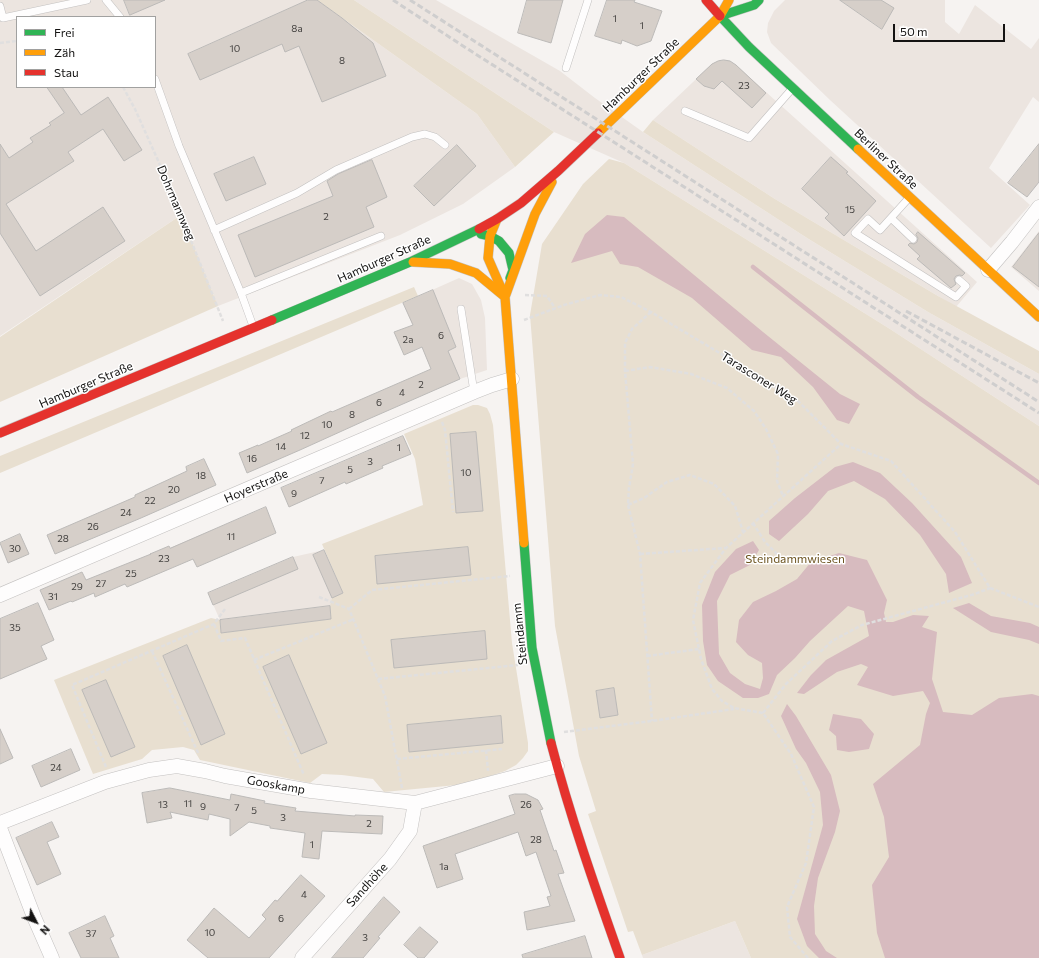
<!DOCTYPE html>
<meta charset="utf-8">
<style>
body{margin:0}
#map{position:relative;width:1039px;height:958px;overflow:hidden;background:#f6f3f1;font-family:Commissioner,sans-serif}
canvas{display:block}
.legend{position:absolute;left:16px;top:16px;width:140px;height:72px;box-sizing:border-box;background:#fff;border:1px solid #a1a1a0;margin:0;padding:5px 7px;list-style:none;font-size:12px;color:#141312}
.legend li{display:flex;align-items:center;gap:8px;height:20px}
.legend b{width:20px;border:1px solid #a1a1a0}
.north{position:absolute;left:16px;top:902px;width:40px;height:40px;-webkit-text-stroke:3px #fff;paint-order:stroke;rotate:132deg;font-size:11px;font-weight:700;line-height:16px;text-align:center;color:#141312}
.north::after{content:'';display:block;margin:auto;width:14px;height:18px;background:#141312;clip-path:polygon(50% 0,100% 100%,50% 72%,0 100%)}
.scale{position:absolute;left:893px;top:24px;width:112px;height:18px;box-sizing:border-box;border:2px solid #141312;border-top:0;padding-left:5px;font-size:12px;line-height:14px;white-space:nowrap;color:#141312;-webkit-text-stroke:3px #fff;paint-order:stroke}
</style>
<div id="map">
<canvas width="1039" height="958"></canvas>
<ul class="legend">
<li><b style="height:5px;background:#30b455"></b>Frei</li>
<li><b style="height:5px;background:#ff9f0a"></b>Zäh</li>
<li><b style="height:5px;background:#e5322d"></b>Stau</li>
</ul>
<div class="north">N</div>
<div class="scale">50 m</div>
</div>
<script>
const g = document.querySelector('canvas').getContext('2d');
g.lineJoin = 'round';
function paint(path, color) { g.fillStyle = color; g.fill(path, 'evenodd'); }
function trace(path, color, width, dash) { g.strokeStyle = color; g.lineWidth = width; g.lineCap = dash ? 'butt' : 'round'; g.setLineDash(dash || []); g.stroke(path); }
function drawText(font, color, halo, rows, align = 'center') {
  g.font = font + ' Commissioner,sans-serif'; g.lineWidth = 3; g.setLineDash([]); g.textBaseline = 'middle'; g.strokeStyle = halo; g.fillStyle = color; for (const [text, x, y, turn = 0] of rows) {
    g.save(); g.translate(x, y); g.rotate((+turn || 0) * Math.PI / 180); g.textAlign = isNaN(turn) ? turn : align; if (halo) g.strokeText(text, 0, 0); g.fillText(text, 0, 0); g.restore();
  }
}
const built = new Path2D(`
 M0 0H317L477 114 515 167 463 204 400 235 218 306 181 215 0 336ZM17 17H155V87H17Z
 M354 0H436L560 71 595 98 643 132 807 238 928 312 1039 374V426L890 329 624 163 554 132Z
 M785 0H945V22L959 34 975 5 1031 49 1039 38V102L1033 97 989 168 1030 205 991 248 830 100 771 43 767 32 768 23 774 11Z
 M724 60 730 61 736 65 977 282 956 307 938 296 775 199 653 120 712 64 718 61Z
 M1039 231V291L1011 267Z
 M459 278 472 284 481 300 485 318 487 370 460 379 439 388 403 303Z
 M324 550 343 593 330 606 331 619 221 633 220 620 208 593 293 557Z
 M735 921 751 958H643L642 955Z`);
const green = new Path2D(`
 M317 0H354L554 132 515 167 477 114Z
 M653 120 775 199 938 296 1039 351V374L928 312 807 238 643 132Z
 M609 159 624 163 890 329 1039 426V958H751L735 921 642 955 633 931 628 932 588 814 596 811 579 756 555 626 530 315 542 244 583 184Z
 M181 215 218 306 0 402V337Z
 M414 287 418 296 0 473V456Z
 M473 405H478L487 408 490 414 493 425 512 643 528 743V751L523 758 516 765 505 771 467 784 384 792 373 779 342 775 322 774 310 783 200 760 194 750 183 747 152 750 142 759 93 774 54 680 211 618 220 620 221 633 331 619 330 606 332 598 343 593 322 544 423 505 415 459 404 434Z`);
const water = new Path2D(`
 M607 215 624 217 763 332 840 394 860 404 849 424 837 420 813 387 781 357 752 350 692 298 638 267 620 264 612 251 571 263 585 234Z
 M853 462 880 473 912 503 961 557 972 583 949 593 946 574 920 535 885 499 854 481 828 491 808 514 779 541 769 534V521L795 498 835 467Z
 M753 541 759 550 750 565 730 575 717 601 719 654 730 673 745 684 760 689 763 678 762 663 748 655 736 642 739 620 753 602 776 591 797 579 811 562 839 553 867 560 887 600 884 613 886 622H893L913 615 929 616 922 627 937 632 932 679 943 712 972 715 999 698 1032 694 1039 696V958H885L877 933 872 885 889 857 884 817 873 784 920 745 926 714 930 703 923 691 893 696 857 685 868 667 861 664 837 672 804 694 797 693 811 675 826 660 869 636 864 611 848 606 810 641 795 658 777 675 769 694 758 698H743L718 681 707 665 703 641 702 605 715 572 736 549Z
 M969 603 991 616 1030 623 1039 627V644L1029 640 991 632 953 608Z
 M787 704 796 716 831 775 840 811 835 832 818 878 814 906 815 934 826 951 837 958H819L807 946 797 919 823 825 820 792 806 763 796 749 781 716Z
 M833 714 861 719 874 734 869 749 849 752 837 750 836 736 829 730Z`);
const stream = new Path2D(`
 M753 267 918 397 1039 483`);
const building = new Path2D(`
 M124 0H165L130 15Z
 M308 0H317L342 18 373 43 386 76 322 102 299 46 285 52 282 44 200 80 188 54Z
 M527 0H563L551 43 518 33Z
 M607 0H635L634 2 662 11 651 41 637 46 622 40 621 44 595 36Z
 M840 0H881L894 8 882 29Z
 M724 60 730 61 736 65 766 93 752 108 722 81 714 89 704 86 696 79 712 64 718 61Z
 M47 87H62L81 115 108 97 142 150 124 161 103 129 68 152 74 161 6 204 36 251 103 207 125 241 40 296 0 233V144L9 158 33 142 30 138 51 125 49 123 64 113Z
 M1039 144V182L1027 197 1008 183Z
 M457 145 476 166 434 206 414 186Z
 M254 157 266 184 226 201 214 174Z
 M831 157 848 172 846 173 876 201 844 236 825 218 829 214 802 189Z
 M372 160 387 197 366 207 374 227 255 277 238 235 333 196 327 181 338 174Z
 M918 232 965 273 962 276 960 275 956 276 954 279 956 284 951 288 917 259 920 256 908 245 910 243 914 244 917 242 918 238 916 235Z
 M1039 233V287L1013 267Z
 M433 290 456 347 448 351 460 379 364 421 300 450 247 473 239 453 258 445V446L292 431 291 430 331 411 332 412 431 369 422 347 404 355 394 332 413 325 403 303Z
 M476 432 483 511 456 513 450 434Z
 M403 436 411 454 382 466 383 468 346 484 345 482 289 507 281 488Z
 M204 459 216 485 141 518 55 554 47 535 135 497V495L187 471 186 467Z
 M266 507 276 533 197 567 193 559 127 587 125 584 95 597 94 593 72 602 71 601 49 610 40 590 82 572 86 580 151 554H150L169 546 170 548Z
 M20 534 29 554 8 563 0 543Z
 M468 547 471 575 377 584 375 556Z
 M324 550 343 593 332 598 313 555Z
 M293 557 298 569 213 605 208 593Z
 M38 603 54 640 41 646 47 659 0 679V619Z
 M330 606 331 619 221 633 220 620Z
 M485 631 487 659 394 668 391 640Z
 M187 645 225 734 201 745 163 656Z
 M289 655 327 743 301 754 263 667Z
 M106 680 135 747 111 757 82 690Z
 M614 688 618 715 600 718 596 691Z
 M501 716 503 743 409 752 407 725Z
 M0 729 13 758 0 764Z
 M71 749 80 770 41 787 32 766Z
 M170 788 230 800 231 794 265 801 264 803 296 808 295 811 355 816V815L383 816 382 834 322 831 319 859 302 857 305 833 270 828V826L249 822 230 836V819L209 814 208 820 170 812 172 818 147 823 142 793Z
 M515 794H526L538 800 543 809 540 810 554 851 556 850 564 873 558 874 575 921 527 930 524 912 550 906 547 897 551 896 536 852 526 856 518 832 455 854 463 879 437 888 423 846 515 814 509 796Z
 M52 822 59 837 47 842 61 874 37 885 16 838Z
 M301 875 325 896 269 958H208L187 940 214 908 249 938 266 919 262 915 275 900 277 901Z
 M384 897 400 912 378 937 380 938 363 958H332Z
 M105 916 114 936 110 938 119 958H81L69 933Z
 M420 927 438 942 424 958H418L404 945Z
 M585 936 592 958H523L522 955Z`);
const path = new Path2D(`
 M0 43 17 41
 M123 87 135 109 169 185 223 321
 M525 295 547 296 555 308
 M651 312 632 329 625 343V371L633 464 629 488 628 505 640 554 652 721
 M524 320 564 305 600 295 621 297 651 312 718 352 749 373 797 400 841 444 891 461 955 532 990 588 1039 607
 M625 371 650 367 691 374 727 388 754 411 766 429 778 454 777 481 783 496
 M442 422 445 430 453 512
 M628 505 644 498 667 482 690 475 714 484 735 506 743 532
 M753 523 765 542 784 561
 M640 554 725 548
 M319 597 349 609 385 696 402 788
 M349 609 372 590 510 576
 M214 624 221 641 245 638 304 775
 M152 651 199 755
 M647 656 699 649
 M254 660 354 619
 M378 679 518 665
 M763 713 786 684 832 641 862 625 975 594 990 588
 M564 732 652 721 734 709
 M486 750 488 771
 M397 759 502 749
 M106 767 72 685 214 624 225 609
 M808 958 790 937 787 907 806 863 814 807 791 754 763 713 734 708 722 701 712 689 701 659 693 620 700 583 726 548 841 444`);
const lane = new Path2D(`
 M106 0 120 17
 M0 6 3 18 87 0
 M566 68 588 0
 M155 79 179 146 241 293 253 326
 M685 111 749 138 791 90
 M908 199 880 230 868 219 855 233 956 297 966 286 959 280
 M891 218 913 239
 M214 230 297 193 336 170 412 137 425 134 435 137 445 145
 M241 293 381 236
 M461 309 474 392`);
const street = new Path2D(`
 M988 270 1012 242 1039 207
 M0 595 474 392 492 385 512 379
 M0 823 105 782 149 770 177 766 205 771 225 776 311 791 415 803 557 766
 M0 828 34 917 52 958
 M302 958 390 859 410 831 415 803`);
const fast = new Path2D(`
 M720 16 749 47 858 149
 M720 16 754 5 759 0
 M481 234 490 236 499 241 509 253 513 270 510 278
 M272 320 410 262 479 229
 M524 543 532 648 551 743`);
const slow = new Path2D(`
 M598 133 720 16 729 0
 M858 149 1039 317
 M497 219 490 236 488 258 505 297 524 543
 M413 262 450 264 476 273 505 297 535 214 552 182`);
const jam = new Path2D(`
 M706 0 720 16
 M479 229 497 219 521 203 558 171 598 133
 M0 433 272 320
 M551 743C570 816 595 887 620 958`);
const rail = new Path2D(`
 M393 0 463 46 1039 413
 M410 0 1039 402
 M906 311 1039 383`);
const numberNames = [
 ["1",615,19],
 ["1",642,26],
 ["8a",297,29],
 ["10",235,49],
 ["8",342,61],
 ["23",744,86],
 ["15",850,210],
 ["2",326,217],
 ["6",441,336],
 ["2a",408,340],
 ["2",421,385],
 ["4",402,393],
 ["6",379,403],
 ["8",352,415],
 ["10",327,425],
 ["12",305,436],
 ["14",281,447],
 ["1",399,448],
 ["16",252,459],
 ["3",370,462],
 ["5",350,470],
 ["10",466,473],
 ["18",201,476],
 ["7",322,481],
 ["20",174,490],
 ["9",294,494],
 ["22",150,501],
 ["24",126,513],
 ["26",93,527],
 ["11",231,537],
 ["28",63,539],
 ["30",15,549],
 ["23",164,559],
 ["25",131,574],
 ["27",101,584],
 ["29",77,587],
 ["31",53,597],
 ["35",15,628],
 ["24",56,768],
 ["11",188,804],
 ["13",163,805],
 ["26",526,805],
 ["9",203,807],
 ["7",237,808],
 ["5",254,811],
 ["3",283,818],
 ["2",369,824],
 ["28",536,840],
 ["1",312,845],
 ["1a",444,867],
 ["4",304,895],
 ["6",281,919],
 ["10",210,933],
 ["37",91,934],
 ["3",365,938]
];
const streetNames = [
 ["Hamburger Straße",641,75,-44],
 ["Berliner Straße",886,159,43],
 ["Dohrmannweg",176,203,67],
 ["Hamburger Straße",384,259,-24],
 ["Tarasconer Weg",759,378,32],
 ["Hamburger Straße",86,385,-23],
 ["Hoyerstraße",256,486,-23],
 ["Steindamm",520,634,-96],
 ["Gooskamp",276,785,10],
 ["Sandhöhe",367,885,-48]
];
const parkNames = [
 ["Steindammwiesen",795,559]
];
paint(built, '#ece5e0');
paint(green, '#e8dfd0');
paint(water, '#d7bbbf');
trace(stream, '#d7bbbf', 4.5);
paint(building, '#d6cfc9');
trace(building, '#bcbab8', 1);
trace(lane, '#c3c1c0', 8);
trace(street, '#c3c1c0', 15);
trace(fast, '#c3c1c0', 10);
trace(slow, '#c3c1c0', 10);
trace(jam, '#c3c1c0', 10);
trace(path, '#e0dfdf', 2.5, [4, 2]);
trace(lane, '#fefdfd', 7);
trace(street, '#fefdfd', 14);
trace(fast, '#30b455', 9);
trace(slow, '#ff9f0a', 9);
trace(jam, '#e5322d', 9);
trace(rail, '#cfcece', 3, [6, 3]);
drawText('10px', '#444240', null, numberNames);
drawText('12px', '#141312', '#fff', streetNames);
drawText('12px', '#6c541f', '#fff', parkNames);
</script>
